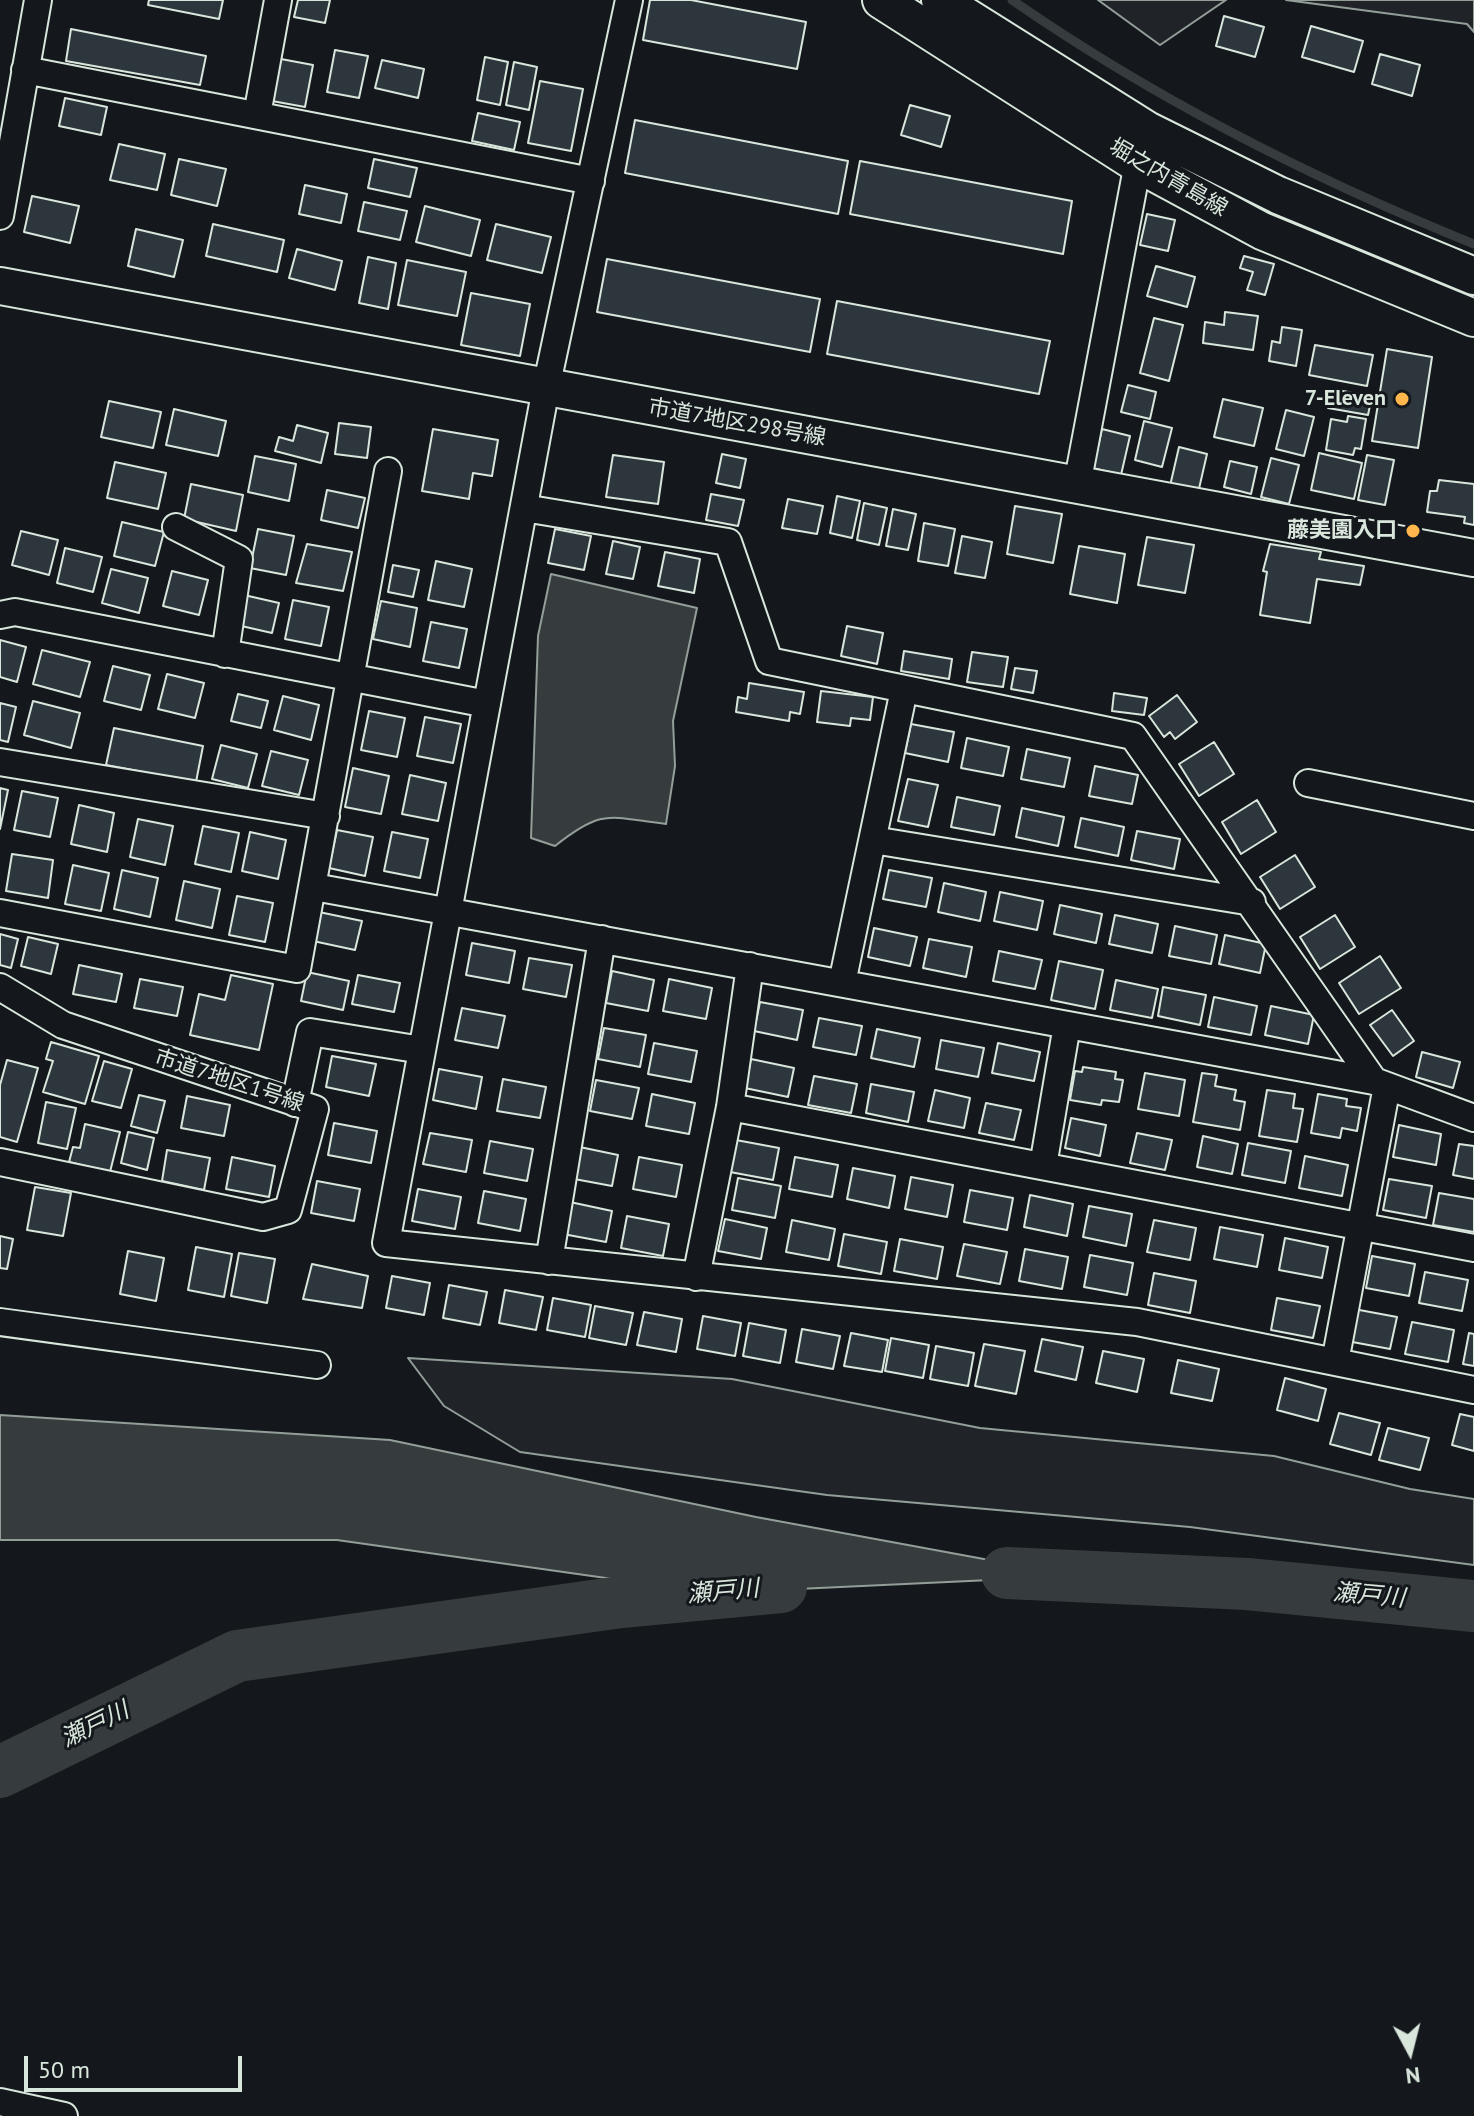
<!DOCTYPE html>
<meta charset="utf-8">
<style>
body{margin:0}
#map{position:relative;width:1474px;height:2116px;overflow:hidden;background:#14181c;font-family:"PT Sans",sans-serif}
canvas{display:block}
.north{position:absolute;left:1370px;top:2012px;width:80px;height:80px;-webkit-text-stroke:6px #14181c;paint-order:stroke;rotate:173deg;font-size:22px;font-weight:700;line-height:32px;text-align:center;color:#d8e6dc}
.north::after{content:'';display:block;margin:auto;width:28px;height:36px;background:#d8e6dc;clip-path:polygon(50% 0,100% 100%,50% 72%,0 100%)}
.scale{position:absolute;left:24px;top:2056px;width:218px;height:36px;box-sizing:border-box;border:4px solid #d8e6dc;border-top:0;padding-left:10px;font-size:24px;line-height:28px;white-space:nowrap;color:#d8e6dc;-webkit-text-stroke:6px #14181c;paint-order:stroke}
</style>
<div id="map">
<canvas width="1474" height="2116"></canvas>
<div class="north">N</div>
<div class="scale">50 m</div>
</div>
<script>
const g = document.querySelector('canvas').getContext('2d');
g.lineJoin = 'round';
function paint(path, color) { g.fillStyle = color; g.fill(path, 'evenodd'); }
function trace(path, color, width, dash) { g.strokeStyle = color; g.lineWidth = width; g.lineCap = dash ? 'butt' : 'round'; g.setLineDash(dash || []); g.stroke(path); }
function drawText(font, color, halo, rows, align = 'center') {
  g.font = font + ' "PT Sans","Noto Sans JP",sans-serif'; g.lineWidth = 6; g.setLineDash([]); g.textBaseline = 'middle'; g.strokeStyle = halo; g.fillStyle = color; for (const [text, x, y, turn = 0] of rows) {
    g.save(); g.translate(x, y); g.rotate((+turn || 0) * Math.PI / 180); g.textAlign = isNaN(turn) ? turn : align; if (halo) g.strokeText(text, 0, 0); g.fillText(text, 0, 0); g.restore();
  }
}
const green = new Path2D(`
 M1098 0H1226L1160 45Z
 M1286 0H1474V32L1467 24Z
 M408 1358 732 1379 980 1428 1274 1456 1410 1489 1474 1499V1565L1190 1527 827 1495 520 1452 444 1406Z`);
const water = new Path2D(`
 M551 574 697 608 673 721 675 766 666 824C608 817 603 808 555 846L531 838 538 636Z
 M0 1415 390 1440 756 1517 1076 1576 712 1593 337 1540H0Z`);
const stream = new Path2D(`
 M1012 0C1155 99 1313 179 1474 244`);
const river = new Path2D(`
 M1007 1573 1247 1584 1474 1606
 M0 1772 237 1656 621 1602 781 1587`);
const building = new Path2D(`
 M149 0H223L219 19 148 5Z
 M298 0H330L325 23 294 17Z
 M650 0H691L806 22 797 69 643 40Z
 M1224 16 1264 27 1255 57 1216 46Z
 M1311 26 1363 41 1354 72 1302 57Z
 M71 29 206 56 200 85 66 61Z
 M335 50 368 56 359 98 327 92Z
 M1380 54 1420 65 1412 96 1372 84Z
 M485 57 508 62 500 105 477 100Z
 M281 59 313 65 305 107 272 101Z
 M382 60 424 69 418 98 375 88Z
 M514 62 537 67 529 110 506 105Z
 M540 81 583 89 571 151 528 143Z
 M65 98 107 107 101 135 59 126Z
 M910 105 950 116 941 147 901 135Z
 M478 113 520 122 514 150 472 141Z
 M635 120 848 161 838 214 625 173Z
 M119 144 165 154 157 190 110 180Z
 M179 159 226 169 217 206 171 195Z
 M374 159 417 168 410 197 368 188Z
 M860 161 1072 201 1063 254 850 214Z
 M305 185 347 194 341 223 299 214Z
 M32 196 79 206 70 243 24 232Z
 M364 202 407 211 400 240 358 231Z
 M425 206 480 220 471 256 416 242Z
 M1147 214 1175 220 1168 251 1140 245Z
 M213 224 284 240 277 272 206 256Z
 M496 224 551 237 542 273 487 260Z
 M136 229 183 240 174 277 128 266Z
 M297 249 342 261 335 290 289 278Z
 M1244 256 1274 264 1265 295 1247 290 1253 272 1240 268Z
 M368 257 396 263 388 309 359 303Z
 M607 259 820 299 810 352 597 312Z
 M407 260 466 272 457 316 398 305Z
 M1156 266 1195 277 1187 307 1147 296Z
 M471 293 530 304 520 356 461 345Z
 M837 301 1050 341 1039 394 827 354Z
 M1225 312 1258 316 1253 350 1203 343 1205 322 1224 325Z
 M1154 318 1183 325 1169 381 1140 373Z
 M1282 327 1302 330 1296 366 1269 361 1272 341 1280 343Z
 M1315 345 1373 355 1367 386 1309 375Z
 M1387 349 1432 357 1418 448 1372 441Z
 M1128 385 1156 392 1150 419 1121 412Z
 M1331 389 1372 396 1368 415 1328 408Z
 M1223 399 1263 408 1254 446 1214 437Z
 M109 401 161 412 153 448 101 437Z
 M174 409 226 421 218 456 166 445Z
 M1286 410 1314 417 1304 456 1276 449Z
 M1348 416 1366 419 1361 449 1355 448 1353 455 1326 450 1331 419 1347 422Z
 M1144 421 1172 428 1162 467 1135 460Z
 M339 423 371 427 367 458 335 454Z
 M297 425 328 433 321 463 275 451 279 437 293 441Z
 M433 429 498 440 492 476 473 473 469 499 422 491Z
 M1102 429 1130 436 1121 475 1093 468Z
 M1179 447 1207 454 1198 493 1170 486Z
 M1319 453 1362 463 1354 499 1311 490Z
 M722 454 746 459 740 488 716 483Z
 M613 455 664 462 658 504 606 497Z
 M1367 455 1394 460 1385 505 1358 500Z
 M255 456 296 464 289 501 248 492Z
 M1271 458 1299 465 1289 504 1261 497Z
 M1230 461 1257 467 1251 494 1224 487Z
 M115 462 166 473 158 509 107 498Z
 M1439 480 1474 484V525L1464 523 1465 517 1427 512 1430 491H1437Z
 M191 484 243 495 236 531 184 519Z
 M327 490 365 498 358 528 321 520Z
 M711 494 744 500 738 526 706 520Z
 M837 496 860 501 852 538 830 533Z
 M788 499 823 506 817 534 782 528Z
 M864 503 887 508 879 545 857 540Z
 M1015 506 1062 514 1053 563 1007 554Z
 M893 509 916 514 908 550 886 546Z
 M122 522 164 532 155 566 114 556Z
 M924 523 955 529 948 566 918 561Z
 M258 529 294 536 286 575 250 568Z
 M555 529 591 536 584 570 548 563Z
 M21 531 58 540 49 575 12 565Z
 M962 536 992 542 985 578 955 573Z
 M1147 537 1194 545 1185 593 1138 585Z
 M613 541 640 547 633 579 606 574Z
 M307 544 352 552 343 591 296 583Z
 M1270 544 1321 552 1319 559 1364 566 1360 585 1317 579 1310 623 1260 615 1267 572 1263 571Z
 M1079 546 1125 554 1117 603 1070 594Z
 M65 548 102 557 93 592 57 583Z
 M665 552 700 559 694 593 658 586Z
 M436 561 472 569 464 607 428 600Z
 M393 565 419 570 413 597 388 592Z
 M111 569 148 578 139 613 102 603Z
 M172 571 208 580 199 615 163 606Z
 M244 595 279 603 272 633 237 625Z
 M293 600 329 607 321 646 285 639Z
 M381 601 417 608 410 647 373 639Z
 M431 622 467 629 459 668 423 661Z
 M847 626 883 633 877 664 841 656Z
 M0 640 26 647 17 682 0 677Z
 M42 650 90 662 80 697 33 684Z
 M904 651 952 659 949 679 901 671Z
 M972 652 1008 657 1003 687 967 682Z
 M113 666 150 675 141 710 104 701Z
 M1015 668 1037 671 1033 693 1011 689Z
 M167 674 204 683 195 718 158 709Z
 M749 683 804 692 800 714 790 712 789 721 736 712 738 697 747 699Z
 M821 691 873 697 870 720 851 718 850 726 817 722Z
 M1114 693 1147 698 1144 715 1112 711Z
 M238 694 268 701 261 728 231 721Z
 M1177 695 1197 722 1175 739 1170 732 1164 737 1149 716Z
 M283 696 319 705 311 740 274 730Z
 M33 701 80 713 71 748 24 735Z
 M0 703 16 707 8 742 0 740Z
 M369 711 405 718 397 757 361 750Z
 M425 717 461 724 453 763 417 756Z
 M911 724 954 732 948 762 905 753Z
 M114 728 203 746 196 782 106 765Z
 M967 738 1009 747 1003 776 961 768Z
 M1214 742 1234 774 1199 796 1179 764Z
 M221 745 257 754 248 788 212 779Z
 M1027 749 1070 758 1064 787 1021 779Z
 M271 751 308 760 299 795 262 786Z
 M1095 766 1138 775 1132 804 1089 796Z
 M353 768 389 776 381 814 345 807Z
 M410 775 446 783 438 821 402 814Z
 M908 779 938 785 928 827 898 821Z
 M0 788 8 790 0 829Z
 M22 791 58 798 50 837 14 830Z
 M957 797 1000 806 994 835 951 827Z
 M1257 800 1276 832 1241 854 1222 822Z
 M79 805 114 813 107 852 71 844Z
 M1022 808 1064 817 1058 846 1016 837Z
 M1081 818 1124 827 1118 856 1075 847Z
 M138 819 173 826 165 865 130 857Z
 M203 826 239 833 231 872 195 864Z
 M337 830 373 837 365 876 329 868Z
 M1137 831 1180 839 1174 869 1131 860Z
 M250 832 286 840 278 879 242 871Z
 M392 832 428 839 420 878 384 871Z
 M12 854 53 860 48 898 6 891Z
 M1295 855 1315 887 1280 909 1260 877Z
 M73 865 109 873 101 911 65 904Z
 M122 870 158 878 150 917 114 909Z
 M889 870 932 878 926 907 883 899Z
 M184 881 220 889 212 928 176 920Z
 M944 883 986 892 980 921 938 912Z
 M1000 892 1043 901 1037 930 994 921Z
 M237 896 273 903 265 942 229 935Z
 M1060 905 1102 914 1096 943 1054 934Z
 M319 912 362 921 355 950 313 941Z
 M1115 915 1158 924 1152 953 1109 944Z
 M1335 915 1355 947 1320 969 1300 937Z
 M1175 926 1217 935 1211 964 1169 956Z
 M874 928 917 937 910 966 868 957Z
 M0 934 18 939 11 968 0 965Z
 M1225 935 1266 944 1260 973 1219 964Z
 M28 937 58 944 51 974 21 966Z
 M929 939 972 947 966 977 923 968Z
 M472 943 515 951 509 983 466 975Z
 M999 951 1042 960 1035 989 993 981Z
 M1380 956 1401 988 1359 1014 1339 983Z
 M529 958 572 965 566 997 523 989Z
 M1059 961 1103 970 1095 1009 1051 1000Z
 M79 965 122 974 116 1002 73 994Z
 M612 971 654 980 648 1011 606 1003Z
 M307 972 349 981 343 1010 301 1001Z
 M231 975 273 984 259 1050 190 1035 199 994 225 1000Z
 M358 975 400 983 394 1012 352 1004Z
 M140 979 183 987 177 1016 134 1008Z
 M669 979 712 988 706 1019 663 1011Z
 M1116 980 1158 989 1152 1018 1110 1010Z
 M1163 987 1206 995 1200 1025 1158 1016Z
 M1214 997 1257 1006 1251 1035 1208 1027Z
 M760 1002 803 1010 797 1040 754 1031Z
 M1271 1006 1314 1015 1308 1044 1265 1035Z
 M462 1008 505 1016 498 1048 455 1040Z
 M1392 1010 1414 1041 1393 1056 1370 1025Z
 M819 1018 862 1026 856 1055 813 1047Z
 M604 1028 646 1035 640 1067 598 1059Z
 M877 1029 920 1038 914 1067 871 1058Z
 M941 1040 984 1048 978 1077 936 1069Z
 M51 1042 99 1056 85 1104 43 1092 53 1061 46 1059Z
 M654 1043 697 1051 691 1082 648 1074Z
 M998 1043 1040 1052 1034 1081 992 1073Z
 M1422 1052 1460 1062 1453 1088 1416 1077Z
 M332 1056 376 1064 369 1096 326 1087Z
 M751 1059 794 1068 788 1097 745 1088Z
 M7 1060 38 1068 17 1142 0 1137V1085Z
 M104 1061 132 1069 121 1108 92 1101Z
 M1083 1067 1116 1072 1115 1079 1123 1080 1119 1102 1102 1100 1101 1105 1070 1100 1075 1071 1082 1072Z
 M439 1069 482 1077 476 1109 433 1100Z
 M1145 1073 1185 1080 1179 1116 1138 1109Z
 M1202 1073 1217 1075 1215 1086 1236 1090 1234 1100 1245 1102 1240 1130 1193 1122Z
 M814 1076 857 1084 851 1113 808 1105Z
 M503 1079 546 1087 540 1118 497 1111Z
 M596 1080 639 1088 632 1119 590 1111Z
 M871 1084 914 1092 908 1122 866 1113Z
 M935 1090 970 1098 964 1128 928 1121Z
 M1267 1090 1295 1094 1293 1108 1303 1109 1297 1142 1259 1136Z
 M652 1094 695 1103 689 1134 646 1126Z
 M1318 1094 1347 1099 1346 1106 1361 1108 1357 1131 1342 1128 1340 1138 1311 1133Z
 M139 1095 165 1101 157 1133 131 1126Z
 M187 1096 230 1105 224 1136 181 1128Z
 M46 1102 76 1108 67 1149 38 1143Z
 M986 1103 1021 1110 1014 1140 979 1133Z
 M1071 1118 1106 1125 1100 1156 1065 1148Z
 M334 1123 377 1131 371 1163 328 1155Z
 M85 1124 120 1132 110 1172 69 1162 73 1147 80 1148Z
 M1399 1125 1441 1134 1436 1165 1393 1157Z
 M128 1132 154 1138 147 1170 121 1163Z
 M430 1133 472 1140 466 1172 423 1164Z
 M1137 1133 1172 1140 1165 1170 1130 1163Z
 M1203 1136 1238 1144 1232 1174 1197 1167Z
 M736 1140 779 1148 773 1180 730 1172Z
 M490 1141 533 1149 527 1181 484 1173Z
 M1248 1143 1291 1151 1285 1183 1242 1175Z
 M1459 1144 1474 1146V1179L1453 1175Z
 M575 1146 618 1155 612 1186 569 1178Z
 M167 1150 210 1158 204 1190 162 1181Z
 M1305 1156 1348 1165 1342 1196 1299 1188Z
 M232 1157 275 1166 269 1197 226 1189Z
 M639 1157 682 1165 676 1197 633 1189Z
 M795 1157 838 1165 832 1197 789 1189Z
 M853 1168 895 1176 889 1208 847 1199Z
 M911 1177 953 1185 947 1217 905 1209Z
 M738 1178 781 1186 775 1218 732 1210Z
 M1389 1179 1432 1186 1426 1218 1383 1210Z
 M317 1181 360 1189 354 1221 311 1213Z
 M35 1187 71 1193 63 1236 27 1230Z
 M418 1189 461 1197 455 1229 412 1221Z
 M970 1190 1013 1198 1007 1230 964 1222Z
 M484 1191 526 1199 520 1231 478 1223Z
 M1439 1193 1474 1199V1232L1433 1225Z
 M1030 1195 1073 1204 1067 1236 1024 1227Z
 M570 1202 612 1211 606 1242 563 1234Z
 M1089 1206 1132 1214 1126 1246 1083 1237Z
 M627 1216 669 1224 663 1256 621 1248Z
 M725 1219 767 1228 761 1259 718 1251Z
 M792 1220 835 1229 829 1260 786 1252Z
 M1154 1220 1196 1228 1190 1260 1147 1252Z
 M1220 1227 1263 1235 1257 1267 1214 1259Z
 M844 1234 887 1242 881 1274 838 1266Z
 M0 1236 13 1239 7 1269 0 1268Z
 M1285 1238 1328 1247 1322 1278 1279 1270Z
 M900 1239 943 1247 937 1279 894 1271Z
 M964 1244 1007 1252 1000 1284 957 1276Z
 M196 1247 232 1254 224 1297 188 1290Z
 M1025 1249 1068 1257 1062 1289 1019 1281Z
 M128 1251 164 1258 156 1301 120 1294Z
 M239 1253 275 1259 267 1303 231 1296Z
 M1090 1255 1133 1263 1127 1295 1084 1287Z
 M1372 1256 1415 1264 1409 1296 1366 1288Z
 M312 1264 368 1276 362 1308 303 1299Z
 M1425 1272 1468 1280 1462 1311 1419 1303Z
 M1154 1273 1196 1281 1190 1313 1148 1305Z
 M392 1276 430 1283 424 1315 386 1308Z
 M449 1285 487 1292 480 1325 443 1318Z
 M505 1290 543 1297 536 1330 499 1323Z
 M553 1298 591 1305 585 1337 547 1330Z
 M1277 1298 1320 1306 1313 1338 1271 1330Z
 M595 1306 633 1313 626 1345 589 1338Z
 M1354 1309 1397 1317 1390 1349 1347 1341Z
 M644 1312 682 1319 676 1352 637 1345Z
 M703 1316 741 1323 735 1356 697 1349Z
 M1412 1322 1454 1330 1448 1362 1405 1354Z
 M749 1323 786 1330 780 1363 743 1356Z
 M802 1329 840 1336 833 1369 796 1362Z
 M851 1333 888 1340 882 1372 844 1366Z
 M1469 1333 1474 1334V1366L1463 1364Z
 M891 1338 929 1345 923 1378 885 1371Z
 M1042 1339 1083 1347 1076 1380 1035 1371Z
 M984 1344 1025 1351 1016 1394 975 1386Z
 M936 1346 974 1353 968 1386 930 1379Z
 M1103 1351 1144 1359 1137 1392 1096 1383Z
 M1178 1360 1219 1369 1212 1401 1171 1393Z
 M1285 1378 1326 1389 1318 1421 1277 1410Z
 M1339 1413 1380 1423 1371 1455 1330 1444Z
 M1460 1414 1474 1417V1451L1452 1445Z
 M1388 1428 1429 1438 1420 1470 1379 1460Z`);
const street = new Path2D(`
 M629 0 546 388 386 1243 1137 1322 1474 1390
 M25 70 591 181
 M257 115 278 0
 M0 216 38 0
 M1077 485 1141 147
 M524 508 728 542 769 661 1133 736 1374 1081
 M176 527 239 559 225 654
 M0 615 15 612 487 704
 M0 762 326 816
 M1308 783 1474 816
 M873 840 1252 902
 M314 887 1374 1081 1474 1118
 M0 913 297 969 388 471
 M842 983 904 690
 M0 987 63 1025 315 1109 288 1210 263 1217 0 1162
 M295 1103 310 1032 422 1050
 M730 1107 1474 1248
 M1043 1166 1067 1025
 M549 1261 602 939
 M696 1277 730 1107 750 966
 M0 1322 317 1365
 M1335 1362 1387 1086
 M0 2102 64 2116`);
const secondary = new Path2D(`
 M881 0 1136 163 1262 231 1474 318
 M940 0 1147 130 1278 195 1474 276
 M0 286 1474 558`);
const markers = [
 [1402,399,8,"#ffb74d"],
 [1413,531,8,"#ffb74d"]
];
const streetNames = [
 ["堀之内青島線",1168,178,30],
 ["市道7地区298号線",737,423,10],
 ["市道7地区1号線",229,1081,18]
];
const poiNames = [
 ["7-Eleven",1386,399],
 ["藤美園入口",1397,531]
];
const waterNames = [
 ["瀬戸川",723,1592,-5],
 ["瀬戸川",1369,1596,5],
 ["瀬戸川",95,1725,-26]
];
paint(green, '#202428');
trace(green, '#939e99', 2);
paint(water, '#363b3e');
trace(water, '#939e99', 2);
trace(stream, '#363b3e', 9);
trace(river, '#363b3e', 52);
paint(building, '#2c363c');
trace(building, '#d8e6dc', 2);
trace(street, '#d8e6dc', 30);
trace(secondary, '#d8e6dc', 40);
trace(street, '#14181c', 26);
trace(secondary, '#14181c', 36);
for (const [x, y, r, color] of markers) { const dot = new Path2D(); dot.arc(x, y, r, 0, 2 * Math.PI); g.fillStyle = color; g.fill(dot); trace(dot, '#14181c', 3); }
drawText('22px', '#d8e6dc', '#14181c', streetNames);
drawText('bold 22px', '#d8e6dc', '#14181c', poiNames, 'right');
drawText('italic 24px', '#d8e6dc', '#14181c', waterNames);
</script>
